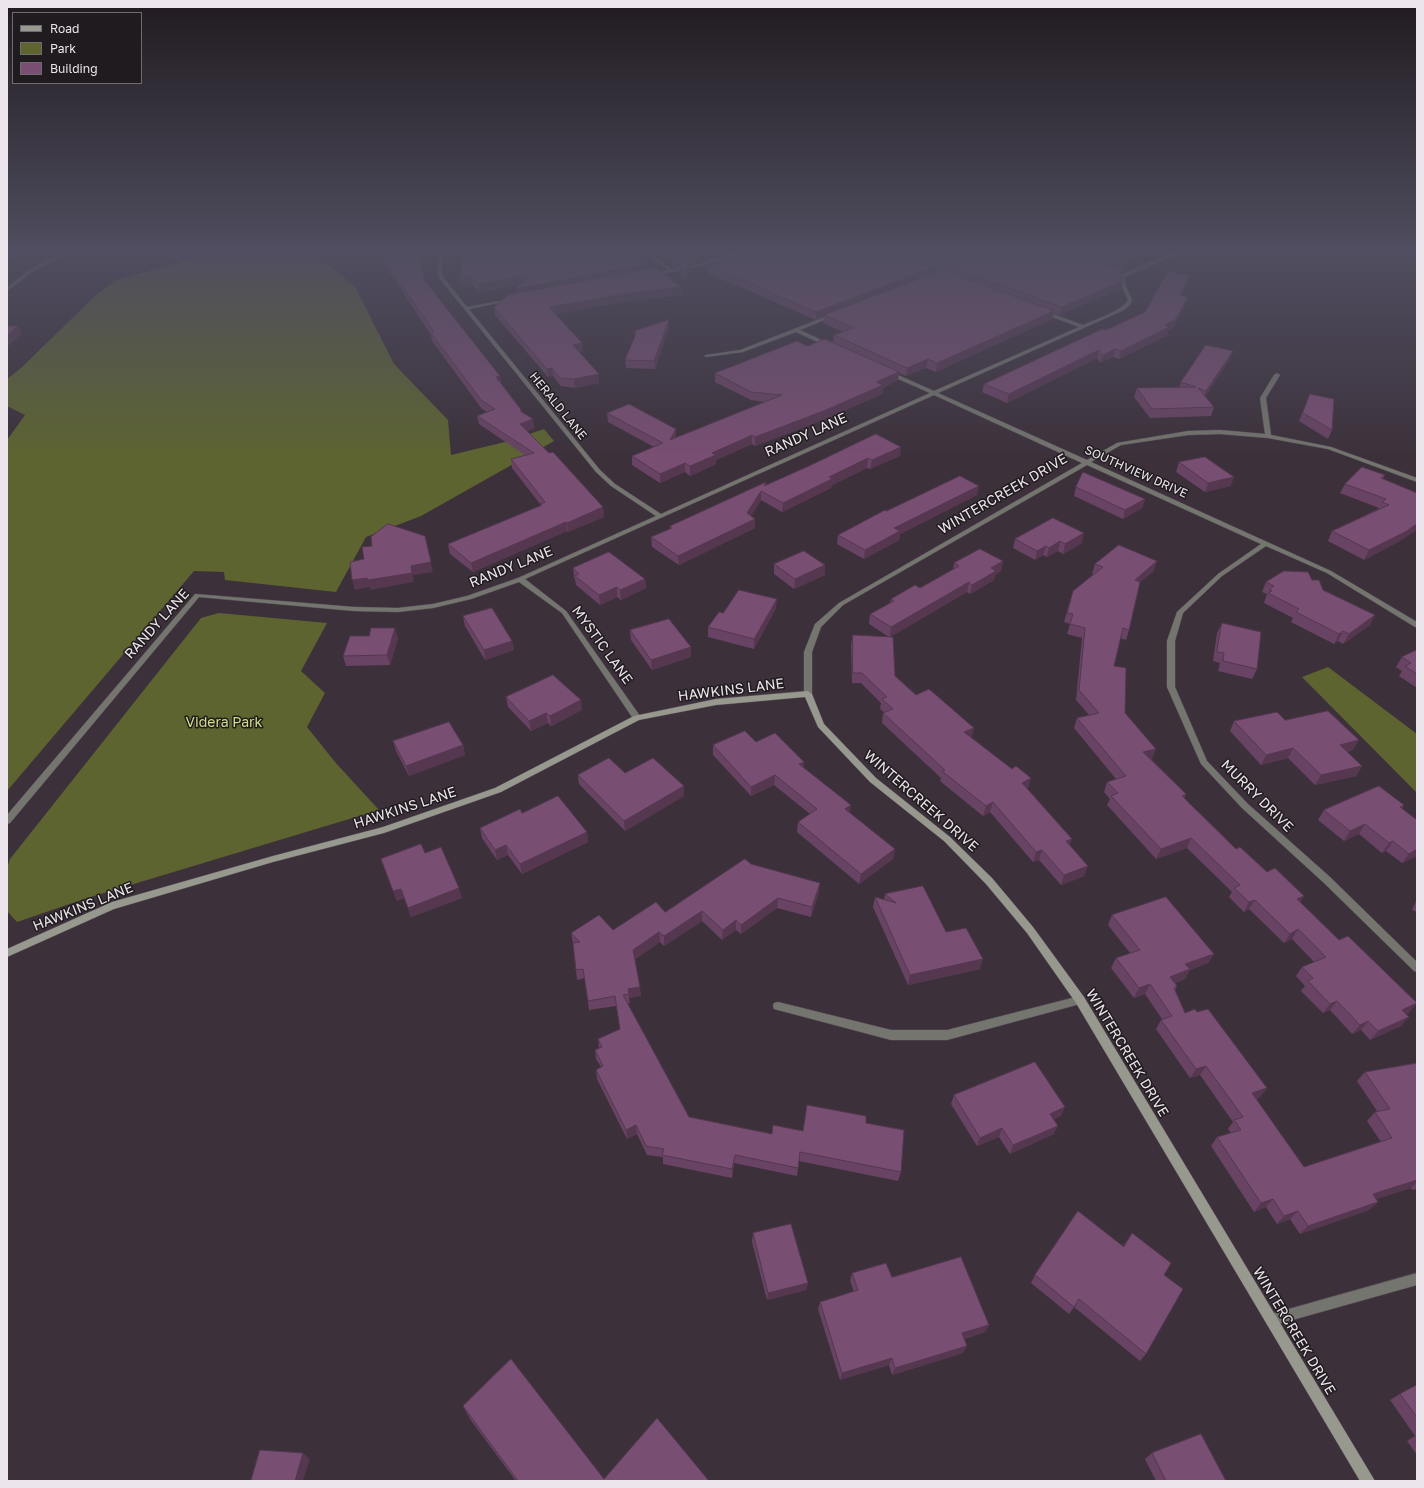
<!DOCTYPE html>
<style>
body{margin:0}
#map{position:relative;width:1424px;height:1488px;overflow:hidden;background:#3c313b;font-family:"Golos Text",sans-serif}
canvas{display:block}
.frame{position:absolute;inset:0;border:8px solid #ebe4ea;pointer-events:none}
.legend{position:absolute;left:12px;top:12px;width:130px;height:72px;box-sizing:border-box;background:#201b1f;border:1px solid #716b70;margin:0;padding:5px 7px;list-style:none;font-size:12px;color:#ebe4ea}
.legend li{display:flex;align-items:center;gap:8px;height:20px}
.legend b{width:20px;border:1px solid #716b70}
</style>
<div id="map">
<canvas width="1424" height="1488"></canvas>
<div class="frame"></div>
<ul class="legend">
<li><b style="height:5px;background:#97998e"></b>Road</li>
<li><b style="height:11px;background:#5d6430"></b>Park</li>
<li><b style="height:11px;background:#794e73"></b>Building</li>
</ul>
</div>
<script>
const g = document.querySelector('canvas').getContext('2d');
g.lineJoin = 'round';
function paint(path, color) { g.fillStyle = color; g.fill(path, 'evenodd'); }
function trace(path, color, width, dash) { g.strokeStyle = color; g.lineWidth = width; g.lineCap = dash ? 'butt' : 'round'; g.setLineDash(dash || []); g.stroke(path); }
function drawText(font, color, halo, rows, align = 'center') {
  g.font = font + ' "Golos Text",sans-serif'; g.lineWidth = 3; g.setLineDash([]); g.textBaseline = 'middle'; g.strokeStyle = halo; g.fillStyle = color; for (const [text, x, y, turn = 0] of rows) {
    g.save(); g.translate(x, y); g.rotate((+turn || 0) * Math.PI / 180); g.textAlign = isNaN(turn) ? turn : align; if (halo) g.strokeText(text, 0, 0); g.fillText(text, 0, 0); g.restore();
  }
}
const green = new Path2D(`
 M182 251H312L355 287 394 364 448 420 451 455 509 441 544 429 554 441 421 516 366 537 336 592 225 580 224 572 194 571 7 791V440L25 415 7 406V379L21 368 96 295 118 279 196 258Z
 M219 613 327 623 301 671 325 693 307 727 335 762 379 810 84 899 17 922 7 911V868L10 859 201 618Z
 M1328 667 1417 734V793L1302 677Z`);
const street = new Path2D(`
 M66 251H72L32 272 7 291V288L28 270Z
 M159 251H165L184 261 181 262Z
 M440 251H444L441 271 444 278 467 307 511 299V301H509L469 309 600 470 615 484 661 514 930 393 887 374V372H891L934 391 1079 327 1041 313V311H1045L1083 325C1094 320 1122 311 1128 300L1121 284 1120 275 1175 251H1180L1176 255 1124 277 1125 284 1132 300 1130 305 1124 310 938 393 1087 460 1117 443 1188 431 1220 430 1265 434 1260 398 1274 375 1277 373 1280 375 1266 398 1271 435 1331 447 1417 478V482L1328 449 1268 438 1220 434 1188 435 1121 445 1091 462 1331 571 1417 622V627H1415L1327 573 1266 546 1222 576 1183 613 1175 641V687L1207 761 1248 804 1330 877 1417 962V972L1414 971 1324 883 1242 808 1201 764 1167 687V641L1177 612 1218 574 1261 544 1087 465 843 605 821 627 812 652V694L808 697 805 696 804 694V652L815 624 839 603 1082 463 934 395 525 579 566 611 640 716 641 718 640 720H634L562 613 519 582 471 599 433 608 398 612 354 611 199 597 10 823 7 824V815L195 594 354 607 398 608 433 604 467 596 518 578 656 516 611 486 596 472 440 279 437 271Z
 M643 251H648L672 270 695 265 739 251H747L698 267 651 276H649V274L668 270Z
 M830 315 834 316 800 330 830 344V346H826L796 332 743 352 706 357 704 356 706 355 740 350Z
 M1080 996 1084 997 1085 1000 1084 1003 1080 1004 947 1040H891L778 1010 774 1009 773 1006 774 1003 778 1002 891 1030H947Z
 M1417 1273V1285L1271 1326 1267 1324 1265 1320 1267 1316 1271 1314Z`);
const secondary = new Path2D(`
 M808 691 812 694 824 724 876 778 950 837 992 878 1033 927 1084 997 1375 1481H1360L1076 1003 1027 933 986 884 944 841 870 782 818 727 805 697 716 705 639 720 501 792 384 833 273 862 114 909 7 957V949L112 902 273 856 383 827 495 788 634 716 716 699Z`);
const wall = new Path2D(`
 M394 251H421L419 261 425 281 500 376 501 383 522 411V413L533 419 534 428 527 431 603 507 604 517 568 532 567 531 473 572 450 554 448 544 540 506V504L512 468 511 459 525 455 479 424 477 416 487 412 482 409 432 341 431 335 383 262 381 255 394 253Z
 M663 251H701L694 264H691V269L685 280 679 272 678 266 675 267Z
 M752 251H1150L1125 263 1127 271 1121 273V288L1060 315 1054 313 1052 319 936 372 926 368 906 376 899 373 898 380 883 388 882 394 825 419 755 446 752 444 716 460V464L690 476 685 472 660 483 632 465V456L654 447 608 422 607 413 676 429V438L765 402 751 400 715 382V373L807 346 833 342 834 335 843 332 823 323 824 317 816 320 708 273V265ZM935 269 940 271 934 273Z
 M495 257 648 264 649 270 682 287V295L622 302 555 314 582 343 583 352H579L599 374V383L575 388 561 386 553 376 548 377 495 315 494 307 516 294 515 289 519 285 480 292 472 285 461 287 460 279Z
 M1190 276 1188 283 1181 295 1188 297 1185 304 1173 328 1168 330 1167 335 1119 359 1113 357 1100 363 1097 358 1007 403 982 392 984 384 1106 330 1145 312Z
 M669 328 655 369 626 368 625 360Z
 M1233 351 1230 359 1205 396 1214 407 1211 416 1150 418 1134 397 1137 388H1179L1181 382Z
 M1310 394 1332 430 1328 439 1299 421Z
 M876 434 900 456 870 469 867 468 832 485 831 488 782 512 761 500 751 516 755 519V528L679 565 652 547 651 537 670 529V526L766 482V485L809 466Z
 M1179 462 1231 486 1205 492 1176 472Z
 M1385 475 1383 479 1400 541 1364 560 1328 541 1332 531 1378 509 1379 508 1340 493 1345 484Z
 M1076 487 1145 499 1142 508 1123 519 1074 496Z
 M977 495 900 534 899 540 864 559 837 544 838 535 886 511Z
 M1015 539 1082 543 1063 554 1058 551 1047 557 1043 555 1035 560 1013 548Z
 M1003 561 1001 571 995 575 994 580 970 594 967 592 890 637 895 676 916 695 974 728 971 738 1012 769 1031 778 1028 788H1027L1072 839 1069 845 1084 876 1061 885 1039 860 1033 862 990 812 983 816 940 781 941 778 882 723 883 713H885L880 709 881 703 861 683H852L851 645 853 635 889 637 869 624 870 614 890 603 891 599 920 588 953 569 954 563Z
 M774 564 825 565V575L794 589 774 574Z
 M1095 564 1154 571 1140 582 1129 630 1126 640 1120 638 1114 666 1125 713 1152 759H1151L1186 794 1184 798 1236 849 1300 903 1409 1013 1406 1014 1401 1026 1370 1040 1361 1030 1352 1034 1330 1010 1323 1013 1301 991 1305 986 1296 976 1302 967 1314 962 1292 939 1284 943 1249 909 1244 912 1229 897 1232 892 1187 848 1156 859 1107 805 1110 799 1104 792 1107 782 1116 779 1074 728 1077 718 1089 715 1076 700 1082 638 1067 634 1070 624 1064 622 1073 591 1094 574H1092Z
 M573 568 645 579 646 588 621 600 617 597 600 605 576 585 575 579 574 578Z
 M1312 580 1323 590 1370 625 1343 644 1338 641 1334 644 1291 622 1293 618 1264 603 1267 594 1262 592 1266 582Z
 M776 608 754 649 708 637V627L723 613Z
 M463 616 512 641 514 650 485 660 465 626Z
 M1222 623 1257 669 1252 679 1218 671 1220 663 1213 661 1217 633Z
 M630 630 691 657 652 670 631 640Z
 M369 636 398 638 390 665 346 666 343 656Z
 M1417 650V688L1399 676 1402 671 1396 667 1402 657Z
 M506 697 582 710 551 726 548 723 531 731 508 707Z
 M1285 720 1353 750 1347 752 1362 766 1356 776 1315 785 1288 758 1261 765 1230 731 1234 721Z
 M393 741 463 745 465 755 409 776 396 751Z
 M756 742 804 762 803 768 850 813 895 849 893 859 859 884 797 832 798 822 810 814 774 785 751 796 713 755V745Z
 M625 773 684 786V796L625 831 579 784 578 775Z
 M1404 805 1402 808 1417 856 1402 863 1386 851 1382 853 1359 834 1344 841 1318 820 1324 810Z
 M522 813 587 832 588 842 522 874 508 855 497 860 482 838 480 828Z
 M425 853 462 898 411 917 404 898 397 901 381 859Z
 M751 864 819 892 811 917 777 908 741 934 736 930 722 940 702 921 664 946 660 942 635 959 641 996 629 998 630 1003 627 1004 689 1117 772 1134 866 1123 901 1172 898 1181 799 1161 797 1176 734 1163 732 1178 663 1164V1157L647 1155 637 1134 627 1139 597 1079 596 1070 601 1067 596 1059 595 1050 599 1048 598 1039 620 1029 616 1006 589 1010 585 978 577 980 573 943 571 933 613 930 665 912Z
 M885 894 946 932 980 969 908 985 873 907 875 897 884 900Z
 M1417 899V912L1412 910Z
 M1112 915 1214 954 1208 963 1190 970 1185 979 1175 983 1177 986 1175 991 1185 1013 1197 1012 1267 1088 1260 1097 1256 1099 1304 1167 1381 1142 1367 1121 1375 1112 1377 1111 1357 1081 1365 1072 1417 1063V1189L1412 1190 1411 1188 1376 1199 1378 1202 1369 1210 1300 1234 1290 1219 1277 1224 1266 1207 1254 1212 1211 1146 1217 1137 1231 1133 1228 1129 1233 1122 1200 1075 1190 1078 1156 1029 1161 1020 1162 1019 1145 994 1134 998 1111 968 1116 958 1130 953 1108 925Z
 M954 1095 1061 1116 1054 1119V1134L1010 1154 999 1137 977 1146 951 1104Z
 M753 1233 808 1283 806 1290 767 1300 752 1242Z
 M1132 1233 1164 1275 1146 1354 1140 1361 1074 1307 1069 1314 1031 1283 1035 1275 1123 1246Z
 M852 1273 892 1277 989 1325 985 1332 964 1339 963 1353 892 1375 889 1365 840 1380 818 1309 820 1302 854 1292 850 1281Z
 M1417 1385V1455L1407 1441 1415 1436 1390 1400 1400 1394Z
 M463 1406 604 1479 709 1481H516L470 1419Z
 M1152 1453 1226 1481H1156L1145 1459Z`);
const shadedWall = new Path2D(`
 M8 251H20L7 263V252Z
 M418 251H421L419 262 418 255Z
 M697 251H701L694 264H691V269L685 280V272L678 264V266L675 267V259Z
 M1135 251H1150L1120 265 1115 260Z
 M1129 263 1127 271 1122 273 1124 266Z
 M648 264 649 272 516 296 515 289Z
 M935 267 934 275 824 315V317L816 320V312Z
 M530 275 531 283 480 292 479 284Z
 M1190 276 1188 283 1177 303 1179 295Z
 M471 277 472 285 461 287 460 279Z
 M1123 281 1121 288 1060 315 1062 307Z
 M682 287V295L622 302 550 315 549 307 622 294Z
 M1188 297 1185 304 1173 328 1168 330 1167 335 1119 359 1121 351 1165 325Z
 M1054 311 1052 319 936 372 937 363Z
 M669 320V328L655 369 654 361Z
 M18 326 22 334 7 347V336Z
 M582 343 583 352 574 354 573 345Z
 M1115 349 1113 357 1100 363 1103 355Z
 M1099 350 1097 358 1007 403 1009 394Z
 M1233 351 1230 359 1203 400 1206 391Z
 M928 359 926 368 906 376 907 368Z
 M552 368 553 376 548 377 547 369Z
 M899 372 898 380 883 388 882 394 825 419 755 446V437L876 382Z
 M599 374V383L575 388 574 379Z
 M500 376 501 384 496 377Z
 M533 419 534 428 522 433 520 424Z
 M676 429V438L670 440Z
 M752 435V444L716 460V464L690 476V466L712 453Z
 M901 447 900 456 870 469 872 460Z
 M868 458 867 468 832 485 831 488 782 512 783 503 829 477Z
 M685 463V472L660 483V474Z
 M1234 477 1231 486 1205 492 1208 483Z
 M979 486 977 495 900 534 899 540 864 559 865 550 894 528Z
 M761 491V500L747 523V513Z
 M1145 499 1142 508 1123 519 1125 510Z
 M603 507 604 517 568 532 567 523Z
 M755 519V528L679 565 678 556Z
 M566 522 567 531 473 572 471 563Z
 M1417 524V530L1400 541 1364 560 1369 550Z
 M1084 533 1082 543 1063 554 1065 544Z
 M425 536 433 572 413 575 414 582 370 590V587L355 590 352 580Z
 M1060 541 1058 551 1047 557 1049 548Z
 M1046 546 1043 555 1035 560 1037 551Z
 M1003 561 1001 571 995 575 994 580 970 594 972 585 991 568Z
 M1157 561 1154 571 1132 589 1135 580Z
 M825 565V575L794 589 795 579Z
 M645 579 646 588 621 600 620 590Z
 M969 582 967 592 890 637 891 627Z
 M617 587V597L600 605 599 595Z
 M777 599 776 608 754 649V639Z
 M1375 615 1370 625 1343 644 1349 634Z
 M395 628 398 638 390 665 387 655Z
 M1343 631 1338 641 1334 644 1339 634Z
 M512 641 514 650 485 660 484 650Z
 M691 647V657L652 670 651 660Z
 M581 700 582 710 551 726 550 716Z
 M546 713 548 723 531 731 529 721Z
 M974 728 971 738 961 742 964 732Z
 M1359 740 1353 750 1334 755 1340 745Z
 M463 745 465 755 409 776 406 766Z
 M1293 748 1288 758 1261 765 1266 755Z
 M1156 749 1152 759 1140 762 1143 752Z
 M804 762 803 772 799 764Z
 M1362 766 1356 776 1315 785 1321 775Z
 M775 775 774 785 751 796V787Z
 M1031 778 1028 788 1019 793 1022 783Z
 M684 786V796L625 831 624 821Z
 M993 802 990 812 983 816 986 806Z
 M851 805 850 815 845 809Z
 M1365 824 1359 834 1344 841 1350 831Z
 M587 832 588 842 522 874 520 864Z
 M1191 838 1187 848 1156 859 1161 849Z
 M1072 839 1068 848 1066 841Z
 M1393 841 1386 851 1382 853 1389 843Z
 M506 845 508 855 497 860 495 850Z
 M895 849 893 859 859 884 861 874Z
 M1417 849V856L1402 863 1409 854Z
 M1042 850 1039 860 1033 862 1036 852Z
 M1088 866 1084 876 1061 885 1064 875Z
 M820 883 819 892 811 917 812 907Z
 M459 888 462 898 411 917 408 908Z
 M401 889 404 898 397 901 393 891Z
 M1304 896 1298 906 1297 899Z
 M778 898 777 908 741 934V925Z
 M1255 900 1249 909 1244 912 1249 902Z
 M702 911V921L664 946V936Z
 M736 920V930L722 940 723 930Z
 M1298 929 1292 939 1284 943 1290 934Z
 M659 932 660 942 634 959 633 950Z
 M1214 954 1208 963 1190 970 1185 979 1165 986 1170 977 1185 964Z
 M983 959 980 969 908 985 910 975Z
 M1150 984 1145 994 1134 998 1139 988Z
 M640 987 641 996 629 998 628 989Z
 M1337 1001 1330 1010 1323 1013 1330 1004Z
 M1417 1003 1409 1013 1394 1019 1402 1010Z
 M1409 1017 1401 1026 1370 1040 1378 1031Z
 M1368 1021 1361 1030 1352 1034 1360 1025Z
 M1206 1066 1200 1075 1190 1078 1196 1069Z
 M1267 1088 1260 1097 1245 1102 1252 1093Z
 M1065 1107 1061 1116 1046 1123 1050 1114Z
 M636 1125 637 1134 627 1139 626 1130Z
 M1058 1126 1054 1134 1010 1154 1013 1145Z
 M1002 1128 999 1137 977 1146 980 1138Z
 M735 1155 734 1163 732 1178V1169Z
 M1417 1180V1182L1411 1188 1364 1203 1373 1194Z
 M1273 1199 1266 1207 1254 1212 1261 1203Z
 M1378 1202 1369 1210 1300 1234 1308 1226Z
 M1298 1211 1290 1219 1277 1224 1284 1216Z
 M808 1283 806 1290 767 1300 768 1293Z
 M989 1325 985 1332 958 1340 962 1333Z
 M967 1346 963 1353 892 1375 895 1368Z
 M892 1358 889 1365 840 1380 842 1373Z
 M303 1453 310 1459 303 1481H295Z`);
const building = new Path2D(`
 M394 251H418V255L425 281 500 376 496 377 522 411H520L533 419 520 424 549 453 553 452 603 507 567 523 566 522 471 563 448 544 542 505 540 504 545 502 511 459 534 453 477 416 495 409 481 400 431 333 434 332 381 255 394 253Z
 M463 251H494V257L532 255 533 251H629L648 264 515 289 530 275 479 284 471 277 460 279Z
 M668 251H697L694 256 675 259Z
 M752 251H893L935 267 816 312 708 265Z
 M909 251H1066L1121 270 1123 281 1062 307Z
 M1082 251H1135L1115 260 1129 263 1124 266Z
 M691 262 685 272 678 264Z
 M655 268 682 287 622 294 549 307 582 343 573 345 599 374 574 379 560 378 552 368 547 369 494 307 508 295Z
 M943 270 1054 311 937 363 928 359 907 368 834 335 854 328 824 315Z
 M1168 271 1190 276 1179 295 1188 297 1175 320 1165 325 1169 327 1121 351 1115 349 1103 355 1099 350 1009 394 984 384 1102 329 1106 330 1145 312Z
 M669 320 654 361 625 360 635 336V331Z
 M7 326H18L7 336Z
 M825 339 899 372 876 382 883 385 826 410 755 437 752 435 712 453 716 455 690 466 685 463 660 474 632 456 663 443 607 413 629 404 676 429 670 440 782 395 751 392 715 373 797 341 807 346Z
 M1206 345 1233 351 1206 391 1198 388 1214 407 1152 409 1137 388 1196 387 1181 382Z
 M1310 394 1334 399 1332 430 1303 413Z
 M876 434 901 447 872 460 868 458 829 477 832 479 783 503 761 491 747 513 755 519 678 556 651 537 672 528 670 526 766 482 764 486 809 466Z
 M1205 457 1234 477 1208 483 1179 462Z
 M1362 467 1385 475 1381 478 1417 493V524L1405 532 1369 550 1332 531 1389 505 1382 502 1386 499 1345 484Z
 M1083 472 1145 499 1125 510 1076 487Z
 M960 476 979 486 894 528 900 531 865 550 838 535 885 510 886 511Z
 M1053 518 1084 533 1065 544 1060 541 1049 548 1046 546 1037 551 1015 539Z
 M388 524 425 536 431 562 411 566 412 573 368 580 367 578 352 580 350 562 364 559 362 547 372 546 371 537Z
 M1119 545 1157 561 1135 580 1140 582 1129 630 1123 628 1114 666 1126 668 1125 713 1156 749 1143 752 1186 794 1182 796 1236 849 1240 847 1267 872 1275 868 1304 896 1297 899 1339 940 1348 936 1417 1003 1402 1010 1409 1017 1378 1031 1368 1021 1360 1025 1337 1001 1330 1004 1308 981 1313 978 1302 967 1326 957 1298 929 1290 934 1255 900 1249 902 1234 888 1240 885 1191 838 1161 849 1111 796 1118 793 1107 782 1126 776 1077 718 1099 713 1079 690 1085 628 1070 624 1073 614 1067 613 1073 591 1103 567 1095 564Z
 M980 549 1003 561 991 568 996 571 972 585 969 582 891 627 870 614 894 601 891 599 915 585 920 588 959 566 954 563Z
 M804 551 825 565 795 579 774 564Z
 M609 552 645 579 620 590 617 587 599 595 575 576 579 574 573 568Z
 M1284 571 1308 572 1312 580H1319L1323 590 1375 615 1349 634 1343 631 1339 634 1296 612 1299 609 1268 593 1272 591 1269 590 1274 586 1266 582Z
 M739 590 777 599 754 639 708 627 719 612 723 613Z
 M492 608 512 641 484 650 463 616Z
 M669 619 691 647 651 660 630 630Z
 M1222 623 1261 632 1257 669 1223 661 1224 653 1217 652Z
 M371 628H395L387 655 343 656 350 636H369Z
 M853 635 893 637 895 676 916 695 929 689 974 728 964 732 1012 769 1016 766 1031 778 1022 783 1072 839 1066 841 1088 866 1064 875 1042 850 1036 852 993 802 986 806 942 771 945 770 883 713 893 709 882 699 887 697 862 673H853Z
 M1417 650V674L1405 666 1411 663 1402 657Z
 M553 675 581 700 550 716 546 713 529 721 506 697Z
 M1328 711 1359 740 1340 745 1362 766 1321 775 1293 748 1266 755 1234 721 1277 712 1285 720Z
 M449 722 463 745 406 766 393 741Z
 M745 731 756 742 775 733 804 762 799 764 851 805 845 809 895 849 861 874 798 822 817 809 775 775 751 787 713 745Z
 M609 758 625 773 653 758 684 786 624 821 578 775Z
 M1379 786 1404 805 1400 807 1417 820V849L1409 854 1393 841 1389 843 1365 824 1350 831 1324 810Z
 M558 796 587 832 520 864 506 845 495 850 480 828 520 809 522 813Z
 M421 844 425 853 441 847 459 888 408 908 401 889 393 891 381 859Z
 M745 859 751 864 820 883 812 907 778 898 741 925 736 920 723 930 702 911 664 936 659 932 633 950 640 987 628 989 629 994 623 995 689 1117 772 1134 773 1125 803 1131 807 1105 866 1116V1123L904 1130 901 1172 800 1152 798 1168 735 1155 732 1169 662 1155 664 1149 646 1146 636 1125 626 1130 596 1070 603 1066 595 1050 602 1047 598 1039 620 1029 615 996 588 1001 583 969 576 970 573 943 580 942 571 933 599 915 613 930 656 902 665 912Z
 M923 886 946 932 966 928 983 959 910 975 875 897 896 903 885 894Z
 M1166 897 1214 954 1185 964 1190 969 1170 977 1177 986 1174 988 1185 1013 1195 1009 1197 1012 1208 1009 1267 1088 1252 1093 1304 1167 1392 1138 1375 1112 1390 1109 1365 1072 1417 1063V1180L1373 1194 1378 1202 1308 1226 1298 1211 1284 1216 1273 1199 1261 1203 1217 1137 1241 1130 1234 1120 1243 1117 1206 1066 1196 1069 1161 1020 1172 1016 1150 984 1139 988 1116 958 1140 950 1112 915Z
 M1035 1062 1065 1107 1050 1114 1058 1126 1013 1145 1002 1128 980 1138 954 1095Z
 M1078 1211 1124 1247 1132 1233 1171 1263 1164 1275 1183 1289 1146 1354 1079 1299 1074 1307 1035 1275Z
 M791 1224 808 1283 768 1293 753 1233Z
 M961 1257 989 1325 962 1333 967 1346 895 1368 892 1358 842 1373 820 1302 858 1290 852 1273 886 1263 892 1277Z
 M511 1359 604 1479 657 1418 709 1481H518L463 1406Z
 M1417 1385V1417L1400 1394Z
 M1201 1434 1226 1481H1166L1152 1453Z
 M260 1450 303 1453 295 1481H251Z`);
const farStreetnames = [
 ["HERALD LANE",558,406,51],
 ["SOUTHVIEW DRIVE",1136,472,24]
];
const streetNames = [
 ["RANDY LANE",806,435,-24],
 ["WINTERCREEK DRIVE",1003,494,-30],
 ["RANDY LANE",511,567,-22],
 ["RANDY LANE",157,624,-48],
 ["MYSTIC LANE",602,645,54],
 ["HAWKINS LANE",731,690,-7],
 ["MURRY DRIVE",1257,796,45],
 ["WINTERCREEK DRIVE",921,801,41],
 ["HAWKINS LANE",405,808,-18],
 ["HAWKINS LANE",83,907,-22],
 ["WINTERCREEK DRIVE",1127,1053,59],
 ["WINTERCREEK DRIVE",1294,1331,59]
];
const parkNames = [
 ["Videra Park",224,723]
];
paint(green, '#5d6430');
trace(street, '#584e57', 1);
trace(secondary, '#584e57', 1);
paint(street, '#74756f');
paint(secondary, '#97998e');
paint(wall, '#684363');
paint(shadedWall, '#553750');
paint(building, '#794e73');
trace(building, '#553750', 1);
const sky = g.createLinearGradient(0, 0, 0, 460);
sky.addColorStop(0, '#211b20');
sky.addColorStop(0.55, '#504e60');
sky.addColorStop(1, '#504e6000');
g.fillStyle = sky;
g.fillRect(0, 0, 1424, 460);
drawText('12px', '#ebe4ea', '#201b1f', farStreetnames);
drawText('14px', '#ebe4ea', '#201b1f', streetNames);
drawText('14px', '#d4df8a', '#201b1f', parkNames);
</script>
